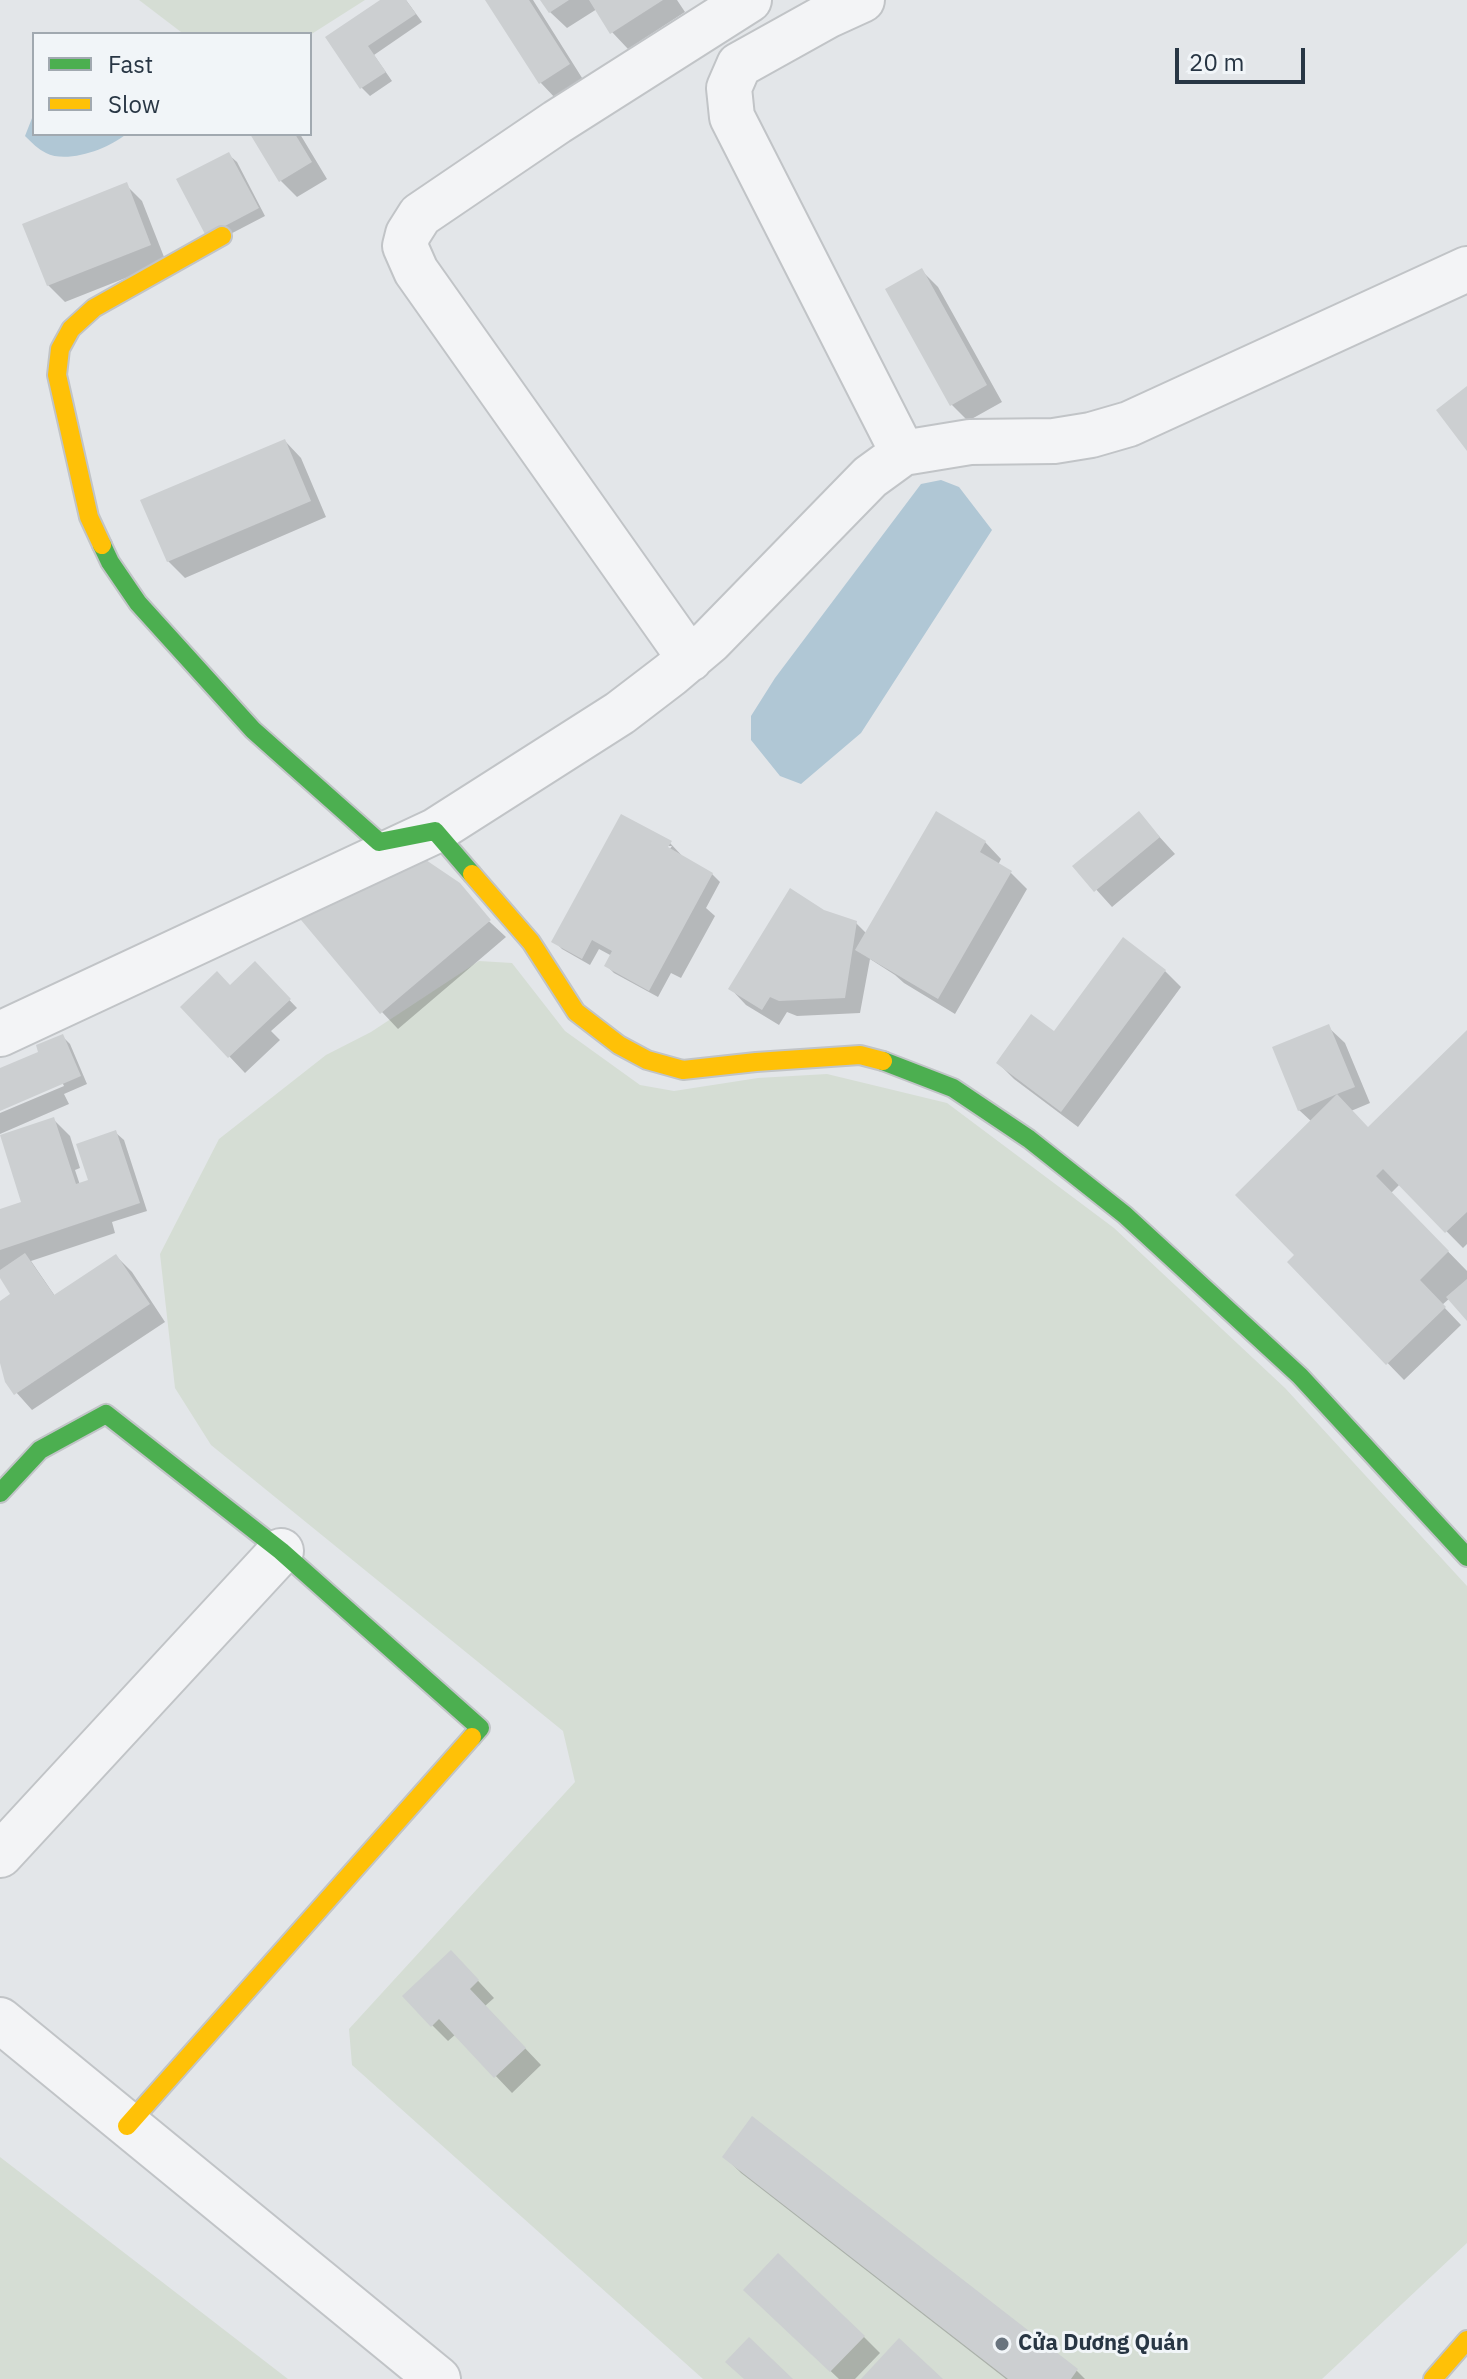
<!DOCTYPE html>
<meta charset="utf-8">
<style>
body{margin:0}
#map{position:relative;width:1467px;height:2379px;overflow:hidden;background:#e3e6e9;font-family:"IBM Plex Sans",sans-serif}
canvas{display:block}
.legend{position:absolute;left:32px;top:32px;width:280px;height:104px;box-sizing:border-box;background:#f1f5f8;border:2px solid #a1a9b0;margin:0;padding:10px 14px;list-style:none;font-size:24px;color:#283644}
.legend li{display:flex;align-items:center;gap:16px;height:40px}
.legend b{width:40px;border:2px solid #a1a9b0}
.scale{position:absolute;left:1175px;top:48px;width:130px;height:36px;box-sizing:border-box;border:4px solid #283644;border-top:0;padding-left:10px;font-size:24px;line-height:28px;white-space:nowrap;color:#283644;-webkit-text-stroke:6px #f1f5f8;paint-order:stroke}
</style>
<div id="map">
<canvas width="1467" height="2379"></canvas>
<ul class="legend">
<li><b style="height:10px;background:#4caf50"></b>Fast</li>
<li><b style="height:10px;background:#ffc107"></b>Slow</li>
</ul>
<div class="scale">20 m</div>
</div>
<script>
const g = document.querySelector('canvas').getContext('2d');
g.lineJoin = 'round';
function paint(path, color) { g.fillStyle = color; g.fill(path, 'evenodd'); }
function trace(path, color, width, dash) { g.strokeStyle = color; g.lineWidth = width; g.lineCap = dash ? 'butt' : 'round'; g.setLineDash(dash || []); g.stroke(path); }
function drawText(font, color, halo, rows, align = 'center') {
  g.font = font + ' "IBM Plex Sans",sans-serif'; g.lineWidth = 6; g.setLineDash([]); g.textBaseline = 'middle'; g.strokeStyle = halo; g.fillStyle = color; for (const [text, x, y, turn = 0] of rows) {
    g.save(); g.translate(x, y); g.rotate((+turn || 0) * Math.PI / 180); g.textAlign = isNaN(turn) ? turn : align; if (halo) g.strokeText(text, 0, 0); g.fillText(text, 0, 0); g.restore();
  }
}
const green = new Path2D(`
 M139 0H365L310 35 181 32Z
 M479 961 512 963 565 1031 640 1085 674 1091 758 1078 827 1074 947 1103 1114 1228 1285 1388 1467 1586V2243L1322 2379H703L352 2065 349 2029 575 1782 563 1731 211 1445 175 1388 160 1254 219 1139 326 1055 371 1032Z
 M0 2157 288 2379H0Z`);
const water = new Path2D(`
 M34 113V134H126C109 149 67 164 46 153 38 149 32 143 25 136Z
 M941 480 959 487 992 530 861 733 801 784 780 776 751 740V716L775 678 921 484Z`);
const shadow = new Path2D(`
 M383 0H406L422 22 374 55 392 81 370 96 362 88 328 38Z
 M487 0H533L584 81 557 100 541 83Z
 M543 0H677L685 12 628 49 612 32 597 9 567 28 550 12Z
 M253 134H300L327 179 297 197 280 180Z
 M229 155 237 162 265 216 215 242Z
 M126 185 142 201 166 262 65 302 48 285Z
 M922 271 938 287 1002 402 968 421 952 405Z
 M285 441 301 458 326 517 185 578 168 561Z
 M1138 813 1175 854 1112 907 1075 866Z
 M622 816 670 843 686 860 712 874 720 882 706 908 715 916 681 978 671 973 658 997 614 973 607 966 612 956 599 949 590 965 562 949 554 941ZM667 846H672L664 857 663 856Z
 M985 842 1001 859 998 865 1011 873 1027 889 955 1014 904 983 895 975 870 959 860 1013 797 1016 787 1012 779 1025 746 1005 730 988 823 912 856 923 867 934Z
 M423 860 506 937 398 1029 382 1012 299 914Z
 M255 964 297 1008 271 1031 280 1040 245 1073 229 1056 230 988Z
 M1165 971 1181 987 1078 1127 1014 1079 998 1063 1055 1034Z
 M1328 1027 1345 1043 1370 1103 1351 1111 1369 1129 1467 1032V1244L1463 1248 1400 1184 1391 1193 1467 1271V1318L1450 1298 1442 1305 1461 1325 1404 1380 1290 1262 1297 1255 1312 1122 1299 1110Z
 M62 1036 70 1044 87 1084 64 1094 69 1104 0 1134V1113L64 1086 62 1082 0 1108V1070L38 1054Z
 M53 1119 70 1136 80 1168 75 1170 80 1185 90 1181 116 1133 124 1140 147 1211 112 1222 115 1233 31 1261 55 1296 116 1256 132 1272 165 1322 32 1410 7 1382 0 1355V1303L13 1294 0 1274V1211L23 1204Z
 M467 1969 494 1998 485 2006 541 2065 512 2093 456 2034 448 2041 432 2025Z
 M753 2119 1077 2371 1085 2379H1006L741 2173 724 2156Z
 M762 2306 864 2337 880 2353 855 2379H839Z`);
const building = new Path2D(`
 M380 0H406L416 14 368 46 386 72 360 89 325 37Z
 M485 0H529L570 64 539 84Z
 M540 0H569L549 13Z
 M589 0H663L610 34Z
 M250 134H295L312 162 279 182Z
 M229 152 259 208 206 236 176 179Z
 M127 182 151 245 47 286 22 224Z
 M922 268 987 385 950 406 885 289Z
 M1467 386V451L1436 410Z
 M285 439 311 501 167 562 140 500Z
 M936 811 986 841 980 852 1012 871 938 999 855 950Z
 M1139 811 1160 837 1094 892 1072 866Z
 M621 814 672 841 668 847 713 873 649 991 604 966 612 951 592 940 582 959 551 942Z
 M423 858 460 883 491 920 380 1014 296 914Z
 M790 888 824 910 857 921 845 998 779 1001 770 997 762 1010 728 989Z
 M1123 937 1166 970 1061 1112 996 1063 1031 1014 1054 1031Z
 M255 961 291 999 228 1058 180 1007 217 971 230 985Z
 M1329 1024 1355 1087 1337 1094 1368 1127 1467 1030V1212L1445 1233 1383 1169 1376 1176 1449 1251 1420 1280 1446 1307 1386 1365 1287 1262 1294 1255 1235 1195 1337 1094 1298 1111 1272 1047Z
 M63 1034 81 1076 0 1111V1068L38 1052 36 1045Z
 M54 1117 76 1184 88 1180 76 1144 116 1130 140 1203 0 1250V1209L21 1202 0 1135Z
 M25 1253 54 1295 116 1254 150 1304 14 1395 5 1382 0 1363V1301L10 1294 0 1278V1270Z
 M1467 1279V1321L1446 1297Z
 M451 1950 479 1980 470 1989 526 2048 494 2078 439 2019 431 2027 402 1996Z
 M752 2116 1078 2369 1071 2379H1008L722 2157Z
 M778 2253 865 2336 830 2372 743 2290Z
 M749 2337 793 2379H744L725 2362Z
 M899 2338 943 2379H861Z`);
const street = new Path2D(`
 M862 0 827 16 739 65 729 88 732 117 903 453
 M690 659 416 271 405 246 408 234 420 215 557 122 749 0
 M0 1034 435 831 620 713 671 674 710 641 870 477 903 453 970 442 1054 441 1091 435 1129 424 1467 269
 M0 1855 281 1551
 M0 2020 438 2379`);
const fast = new Path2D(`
 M102 545 110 562 138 603 253 730 379 842 435 831 472 874
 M883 1061 953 1088 1029 1139 1125 1215 1300 1376 1467 1557
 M0 1493 40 1450 106 1414 281 1551 480 1728 472 1737`);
const slow = new Path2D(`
 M102 545 89 517 57 375 60 349 71 329 94 308 222 236
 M472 874 531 942 576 1012 619 1045 647 1060 683 1070 756 1062 860 1055 883 1061
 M127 2126 472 1737
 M1433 2379 1467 2340`);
const markers = [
 [1002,2344,8,"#69747e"]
];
const poiNames = [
 ["Cửa Dương Quán",1018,2344]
];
paint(green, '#d5ddd4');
paint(water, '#b0c7d5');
paint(shadow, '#0003');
paint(building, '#cccfd1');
trace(street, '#c1c4c7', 48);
trace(fast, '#c1c4c7', 22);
trace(slow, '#c1c4c7', 22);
trace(street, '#f3f4f6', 44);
trace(fast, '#4caf50', 18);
trace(slow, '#ffc107', 18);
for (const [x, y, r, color] of markers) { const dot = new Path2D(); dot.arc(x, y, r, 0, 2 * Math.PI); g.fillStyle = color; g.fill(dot); trace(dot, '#f1f5f8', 3); }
drawText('bold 22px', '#283644', '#f1f5f8', poiNames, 'left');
</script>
